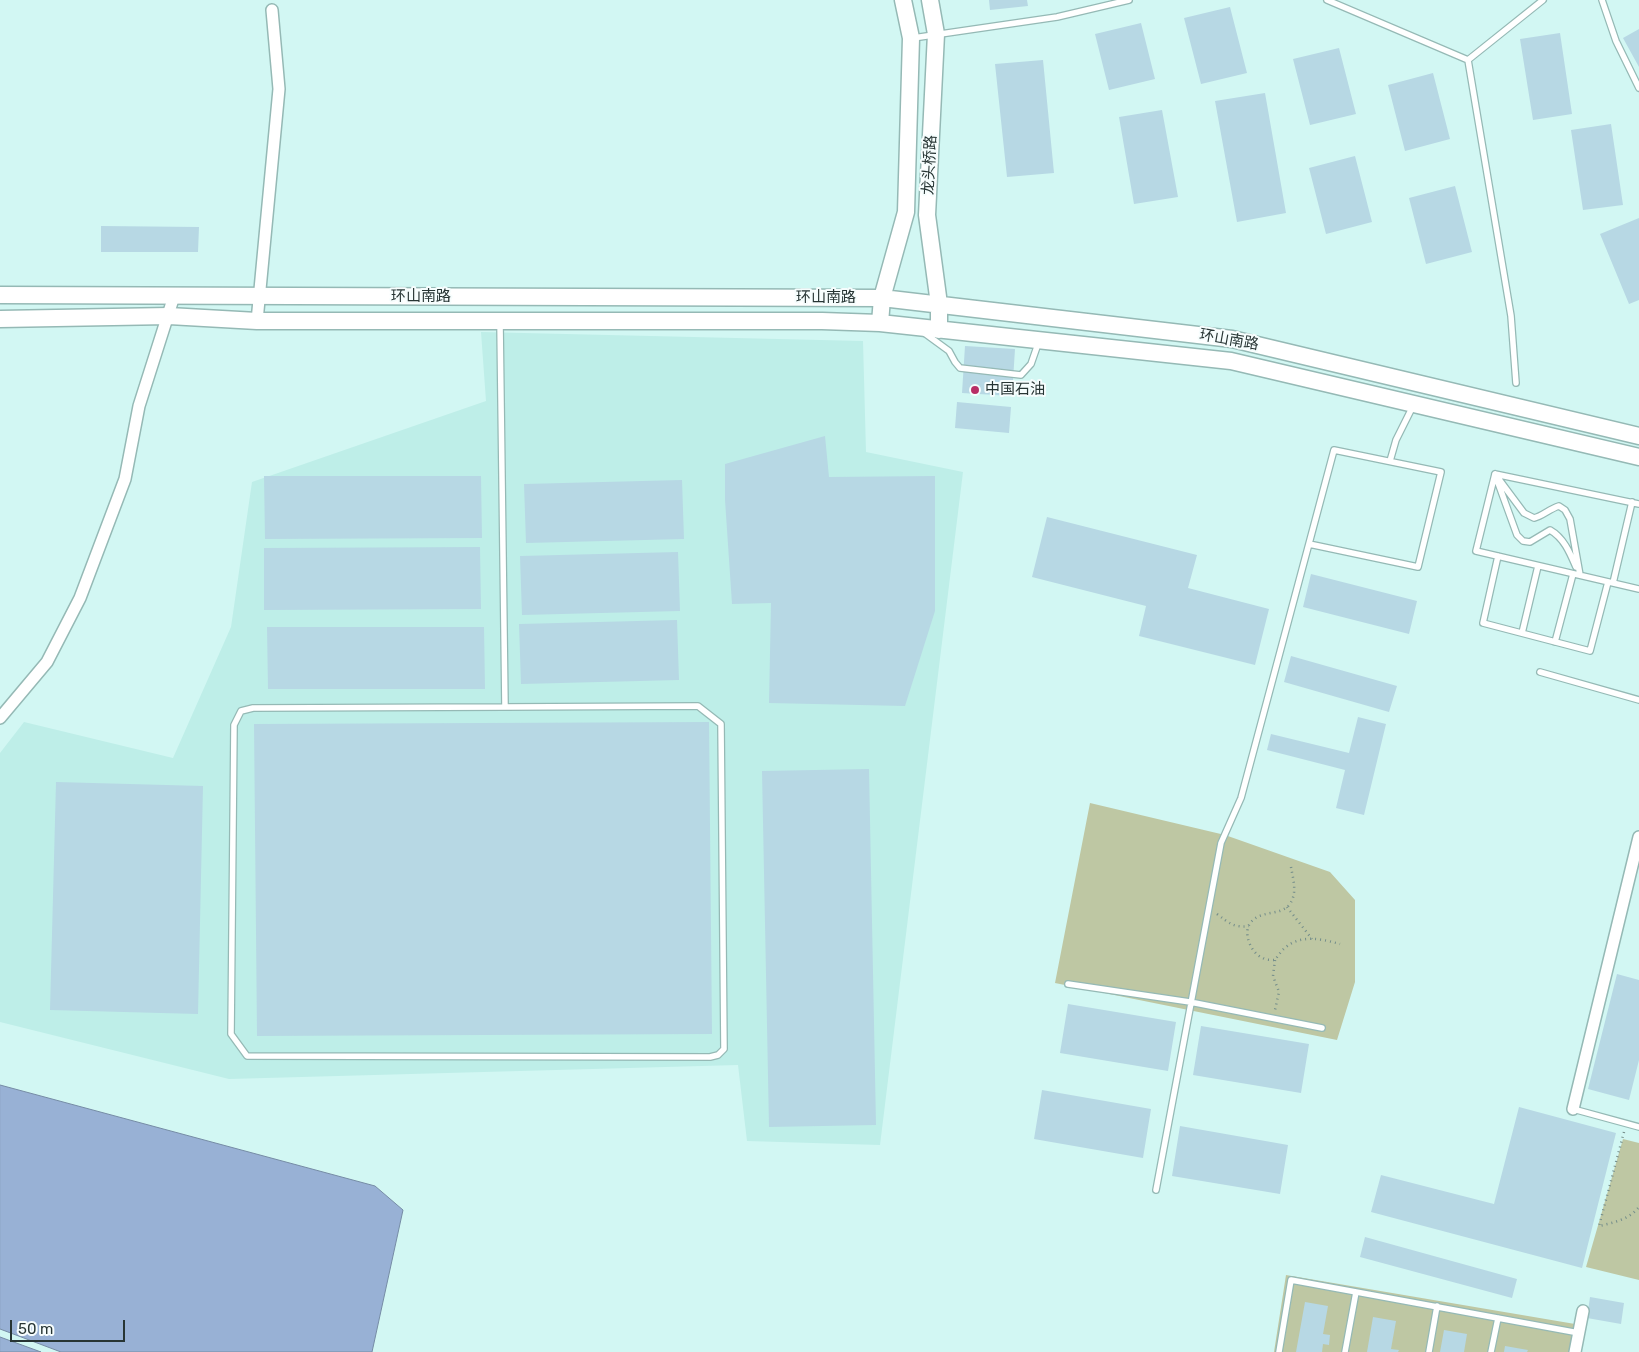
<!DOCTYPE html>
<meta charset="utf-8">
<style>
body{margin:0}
#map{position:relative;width:1639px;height:1352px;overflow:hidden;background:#d2f7f3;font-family:Rubik,sans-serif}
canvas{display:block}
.scale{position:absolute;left:10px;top:1320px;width:115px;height:22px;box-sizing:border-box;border:2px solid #273534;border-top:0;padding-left:6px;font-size:15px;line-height:18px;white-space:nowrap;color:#273534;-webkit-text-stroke:4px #f6fdfd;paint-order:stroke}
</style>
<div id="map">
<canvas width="1639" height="1352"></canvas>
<div class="scale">50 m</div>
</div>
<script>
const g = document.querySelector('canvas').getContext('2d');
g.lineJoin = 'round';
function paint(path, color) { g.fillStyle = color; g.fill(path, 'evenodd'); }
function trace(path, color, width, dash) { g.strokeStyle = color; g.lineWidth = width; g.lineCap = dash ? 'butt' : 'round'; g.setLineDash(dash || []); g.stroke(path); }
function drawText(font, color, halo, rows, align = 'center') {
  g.font = font + ' Rubik,"Noto Sans SC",sans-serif'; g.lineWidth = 4; g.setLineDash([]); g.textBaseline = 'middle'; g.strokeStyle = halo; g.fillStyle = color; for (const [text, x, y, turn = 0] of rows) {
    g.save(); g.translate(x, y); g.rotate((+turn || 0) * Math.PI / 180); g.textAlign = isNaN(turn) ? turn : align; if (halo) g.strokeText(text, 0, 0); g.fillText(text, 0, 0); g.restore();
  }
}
const built = new Path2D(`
 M481 332 863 341 866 452 963 472 880 1145 747 1141 738 1065 229 1079 0 1022V753L24 722 173 758 231 627 252 482 486 401Z`);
const green = new Path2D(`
 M1090 803 1225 835 1330 872 1355 900V982L1337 1040 1055 983Z
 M1623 1139 1639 1143V1280L1586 1267Z
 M1286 1275 1575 1324 1570 1352H1274Z`);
const water = new Path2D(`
 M0 1085 375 1186 403 1210 372 1352H61L0 1329Z
 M0 1337 41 1352H0Z`);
const building = new Path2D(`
 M989 0H1027L1028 6 990 10Z
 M1230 7 1247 73 1201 84 1184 18Z
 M1141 23 1155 79 1109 90 1095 34Z
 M1639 29V67L1623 38Z
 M1560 33 1572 114 1533 120 1520 39Z
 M1339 48 1356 114 1310 125 1293 59Z
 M1043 60 1054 173 1007 177 995 64Z
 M1433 73 1450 139 1405 151 1388 85Z
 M1265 93 1286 213 1237 222 1215 101Z
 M1162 110 1178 197 1134 204 1119 117Z
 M1611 124 1623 205 1583 210 1571 130Z
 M1355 156 1372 222 1326 234 1309 168Z
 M1455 186 1472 252 1426 264 1409 198Z
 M1639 218V300L1629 304 1600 234Z
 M101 226 199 227 198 252H101Z
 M965 346 1015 349 1012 396 962 393Z
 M957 402 1011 407 1009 433 955 428Z
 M825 436 829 477 935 476V611L905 706 769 703 771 603 732 604 725 500V464Z
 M264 476H481L482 538 265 539Z
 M682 480 684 539 526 543 524 484Z
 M1047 517 1197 555 1188 588 1269 609 1255 665 1139 636 1146 606 1032 577Z
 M480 547 481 609 264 610V548Z
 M678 552 680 611 522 615 520 556Z
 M1311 574 1417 601 1409 634 1303 607Z
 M677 620 679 680 521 684 519 624Z
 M267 627H484L485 689H268Z
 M1291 656 1397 686 1389 712 1284 682Z
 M1358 717 1386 724 1364 815 1336 808 1345 770 1267 750 1271 734 1349 753Z
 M709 722 712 1034 257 1036 254 724Z
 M869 769 876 1125 769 1127 762 771Z
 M56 782 203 786 198 1014 50 1010Z
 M1617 974 1639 980V1060L1629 1100 1588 1089Z
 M1068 1004 1176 1022 1168 1071 1060 1053Z
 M1201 1026 1309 1044 1301 1093 1193 1075Z
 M1042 1090 1151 1109 1143 1158 1034 1139Z
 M1519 1107 1616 1133 1582 1268 1371 1212 1381 1175 1494 1204Z
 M1180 1126 1288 1145 1280 1194 1172 1176Z
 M1365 1237 1517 1279 1512 1298 1360 1257Z
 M1590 1297 1624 1303 1621 1324 1587 1318Z
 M1305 1302 1328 1306 1323 1334 1330 1335 1329 1345 1323 1344 1322 1352H1296Z
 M1373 1317 1396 1321 1391 1349 1399 1350 1398 1352H1367Z
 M1444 1330 1467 1334 1464 1352H1440Z
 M1505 1346 1528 1350 1527 1352H1504Z`);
const path = new Path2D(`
 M1291 867C1293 879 1298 894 1289 905 1280 916 1261 910 1251 922 1242 932 1251 954 1263 958 1266 960 1271 960 1275 960 1278 956 1281 951 1285 948 1300 934 1322 939 1340 944
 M1287 907 1312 939
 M1217 914C1229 923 1234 928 1249 926
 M1275 960 1273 976 1279 992 1275 1010
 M1624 1132 1599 1226C1613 1223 1630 1219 1639 1207`);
const lane = new Path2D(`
 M1327 0 1468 60 1511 316 1516 383
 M1602 0 1616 41 1639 88
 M913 38 1057 17 1129 0
 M1468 60 1543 0
 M500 323 505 707 698 706 721 724 724 1049 718 1055 710 1057 247 1056 231 1034 234 725 241 711 253 708 505 707
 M923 332 949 351 955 362 960 368 1021 375 1031 364 1039 341
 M1390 461 1396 440 1413 406
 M1495 474 1524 513 1534 518C1543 516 1549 509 1559 506L1565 510 1570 519 1580 575
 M1497 480 1517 535 1523 541 1530 542 1550 530C1564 538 1570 553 1576 567
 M1639 504 1495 474 1476 551 1639 589
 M1498 556 1483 623 1590 651 1608 582
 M1613 583 1632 502
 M1522 633 1538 566
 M1555 642 1573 574
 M1540 672 1639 700
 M1068 984 1190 1002 1322 1028
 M1573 1109 1639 1127
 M1156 1190 1221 843 1241 798 1334 450 1441 472 1418 567 1309 544
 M1279 1352 1291 1280 1579 1333
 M1345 1352 1356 1292
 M1429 1352 1437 1306
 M1491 1352 1498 1318`);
const street = new Path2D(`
 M257 321 279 89 272 10
 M0 718 47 662 80 598 125 479 139 406 174 296
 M1573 1109 1639 837
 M1575 1352 1583 1311`);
const secondary = new Path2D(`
 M930 0 936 34 927 215 939 304V330
 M0 295 882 298 1232 339 1639 436
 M0 319 169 316 257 321H822L880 323 1231 361 1639 457
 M880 323 882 298 906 212 911 38 903 0`);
const markers = [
 [975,390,5,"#b82d66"]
];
const streetNames = [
 ["龙头桥路",930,165,-87],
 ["环山南路",421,297],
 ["环山南路",826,298],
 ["环山南路",1229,340,10]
];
const poiNames = [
 ["中国石油",985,390]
];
paint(built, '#beeee8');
paint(green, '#bec7a3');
paint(water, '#98b1d5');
trace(water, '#768ca5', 1);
paint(building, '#b7d8e4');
trace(lane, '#95b9b5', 8);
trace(street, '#95b9b5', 14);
trace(secondary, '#95b9b5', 19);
trace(path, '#748d8a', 2.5, [1, 4]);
trace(lane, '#fff', 5.5);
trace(street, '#fff', 11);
trace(secondary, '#fff', 16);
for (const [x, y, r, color] of markers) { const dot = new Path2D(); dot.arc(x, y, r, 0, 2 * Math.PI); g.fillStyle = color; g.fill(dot); trace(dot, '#f6fdfd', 2); }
drawText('15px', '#273534', '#f6fdfd', streetNames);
drawText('15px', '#273534', '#f6fdfd', poiNames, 'left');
</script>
